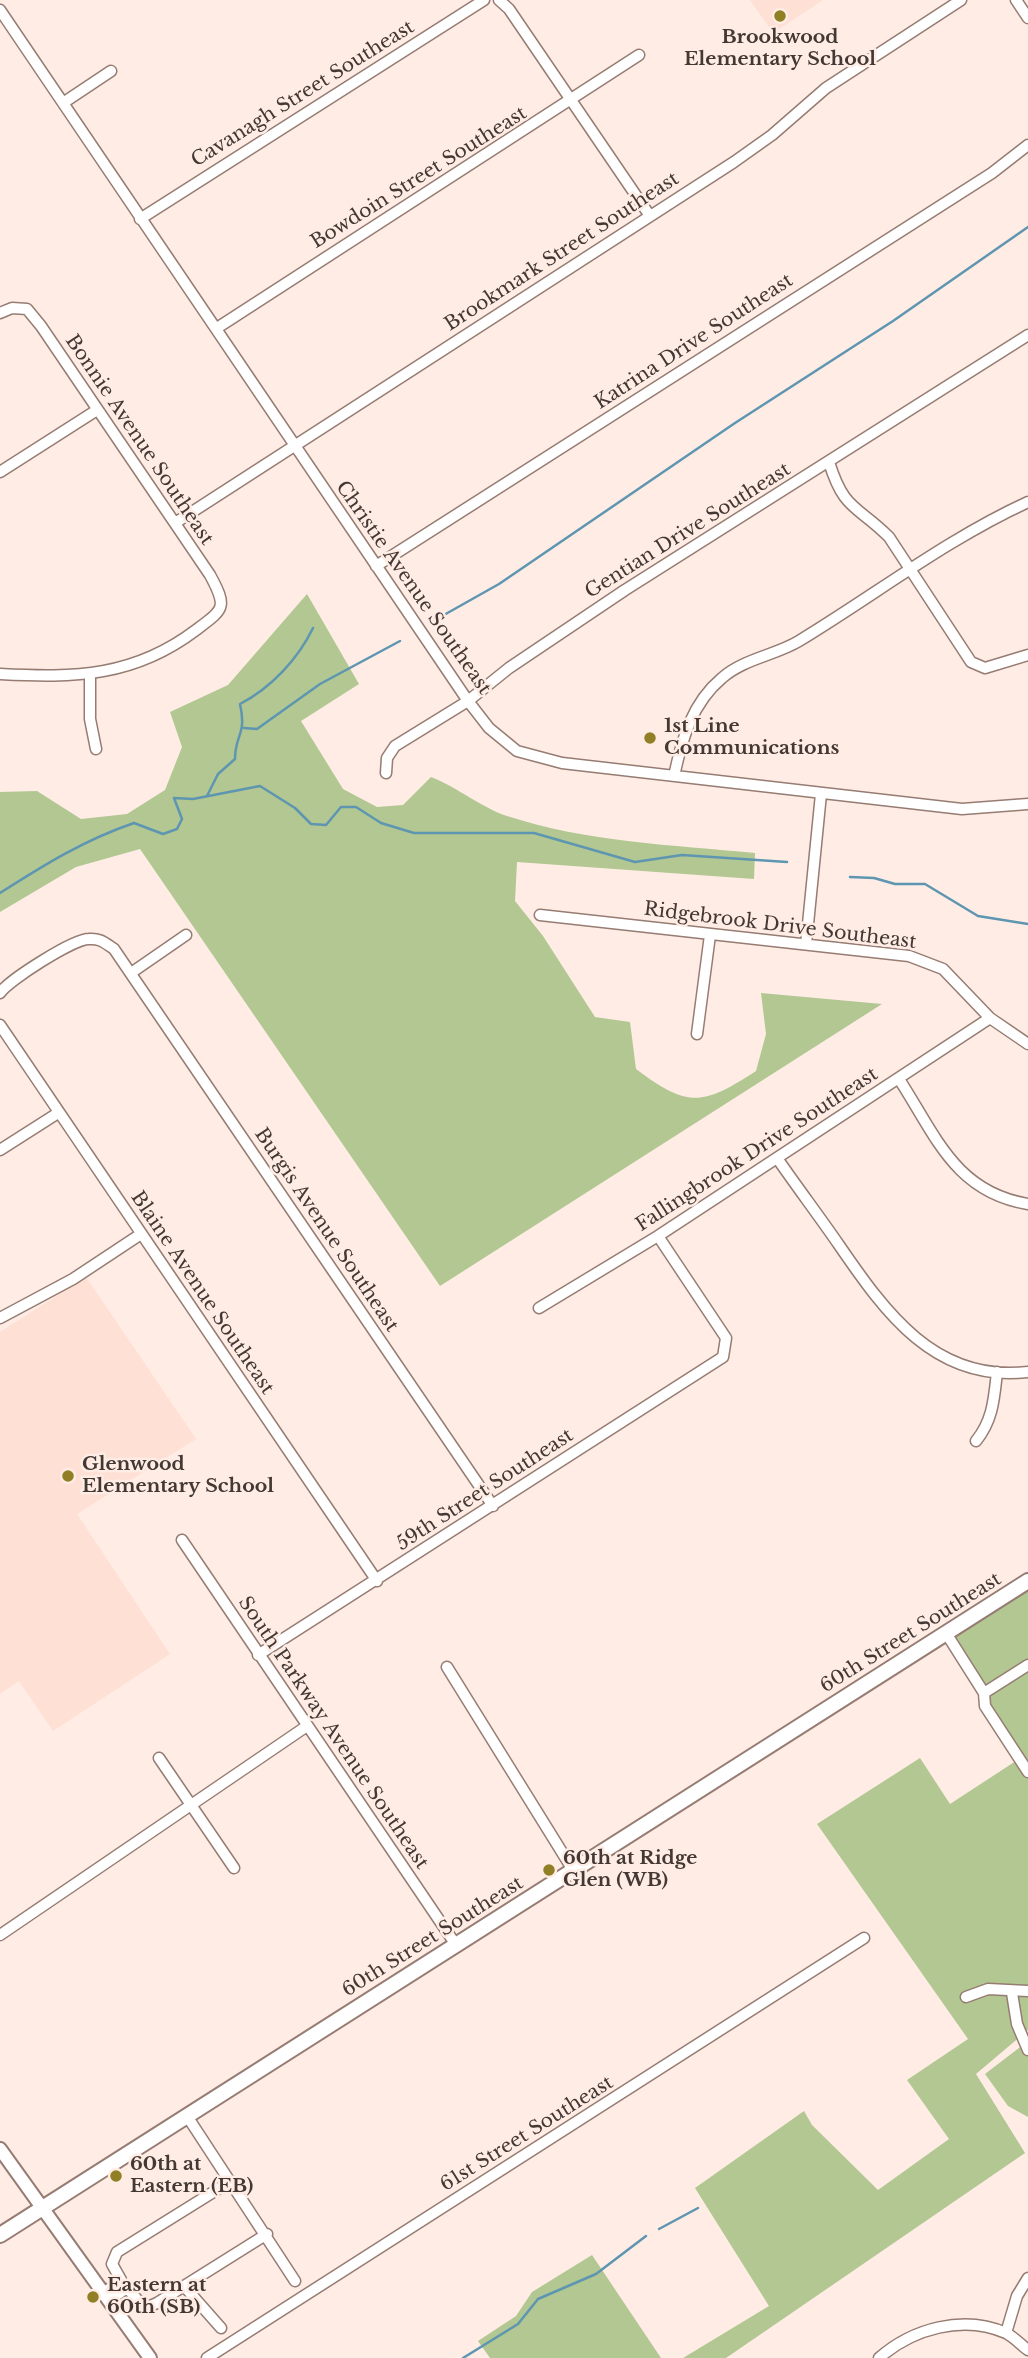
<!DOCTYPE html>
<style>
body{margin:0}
canvas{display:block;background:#feece5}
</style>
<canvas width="1028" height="2358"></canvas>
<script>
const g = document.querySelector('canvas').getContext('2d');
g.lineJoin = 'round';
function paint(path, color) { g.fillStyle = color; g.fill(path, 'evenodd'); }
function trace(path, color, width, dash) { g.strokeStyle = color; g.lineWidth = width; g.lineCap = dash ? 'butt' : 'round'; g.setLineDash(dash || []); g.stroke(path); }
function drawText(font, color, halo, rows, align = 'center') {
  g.font = font + ' "Libre Baskerville",serif'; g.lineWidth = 5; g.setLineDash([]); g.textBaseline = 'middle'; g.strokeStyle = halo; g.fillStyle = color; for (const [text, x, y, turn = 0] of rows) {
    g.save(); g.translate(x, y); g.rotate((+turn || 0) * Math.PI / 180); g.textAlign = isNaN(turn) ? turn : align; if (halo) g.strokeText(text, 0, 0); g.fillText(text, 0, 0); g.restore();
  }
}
const built = new Path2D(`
 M750 0H823L773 33Z
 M86 1277 196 1439 77 1514 170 1654 53 1731 19 1681 0 1694V1332Z`);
const green = new Path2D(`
 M307 594 359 684 301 721 343 789 377 807 403 805 431 777C457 787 484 809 507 816 587 842 672 845 755 853L754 879 517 862 515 901 543 936 595 1017 630 1022 636 1069C688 1108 702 1106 756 1071L766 1034 761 993 882 1004 440 1286 140 849 76 867 0 912V792L37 791 81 819 127 814 165 790 182 747 170 712 228 685Z
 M1028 1590V2030L976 2074 1025 2153 726 2358H683L769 2306 695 2188 804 2111 812 2125 878 2190 949 2139 907 2080 968 2039 817 1824 920 1758 950 1804 1022 1757 946 1641Z
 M1028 2041V2117L1008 2106 985 2074Z
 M592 2255 661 2358H490L478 2341 516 2316 532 2292Z`);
const stream = new Path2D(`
 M435 620 499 584 735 423 893 321 1028 227
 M244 728 257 729 320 684 400 641
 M207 796 218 774 235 759C235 734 247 735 240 704 271 688 298 659 313 628
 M850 877 874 878 895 884H925L978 916 1028 924
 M0 893C44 865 84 840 134 823L163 834 177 829 182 819 174 798 193 799 260 786 295 808 311 824 326 825 341 807H356L381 823 414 833H534L635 862 682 855 787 862
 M659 2229 698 2208
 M463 2358 518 2324 538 2299 596 2274 646 2236`);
const minor = new Path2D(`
 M499 0 509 9 650 216
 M1016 0 1028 18
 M0 10 468 701 489 728 517 751 562 763 962 809 1028 804
 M63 103 111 71
 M140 219 484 0
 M0 313 12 308 27 309 41 326 210 575C228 608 224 609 196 630 134 677 75 678 0 674
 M217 328 639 55
 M829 462C844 511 857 505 889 537L971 662 985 668 1028 655
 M0 472 97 410
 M175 523 734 162 772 135 826 88 961 0
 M376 566 992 173 1028 145
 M90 674V719L96 749
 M386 773 387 758 395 746 468 701 509 668 625 590 1028 335
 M674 776C682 739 692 703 722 678 743 659 776 655 799 641 875 595 947 539 1028 502
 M540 915 909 956 943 969 990 1018 1028 1044
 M806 944 821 794
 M131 973 186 935
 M0 993C9 980 73 939 89 939 100 938 105 943 114 949L493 1506
 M0 1025 377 1581
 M697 1034 710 935
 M899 1079C936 1136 955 1192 1028 1204
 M0 1150 58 1113
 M777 1158C797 1187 819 1216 839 1245 885 1312 935 1383 1028 1372
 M539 1308 658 1236 990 1018
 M0 1318 73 1279 141 1234
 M976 1441C993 1420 994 1399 997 1372
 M182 1540 456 1945
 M946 1633 984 1693 985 1706 1028 1772
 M258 1655 723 1357 726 1338 658 1236
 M447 1667 573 1870
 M984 1693 1028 1665
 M159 1758 234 1868
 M0 1935 307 1726
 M1012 1993 1017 2024 1028 2050
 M966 1997 988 1989 1028 1991
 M187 2116 295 2281
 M184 2286 221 2328
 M105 2292 121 2280 112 2264 117 2252 231 2181
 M110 2300 124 2290H129L141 2304 148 2307 157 2303 267 2234
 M1006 2333 1017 2296 1028 2278
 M207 2358 864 1938
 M879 2358C912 2329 963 2314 1006 2333 1014 2337 1021 2345 1028 2350`);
const tertiary = new Path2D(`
 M0 2149 150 2358`);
const secondary = new Path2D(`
 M0 2235 1028 1581`);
const markers = [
 [780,16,7,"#917f25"],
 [650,738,7,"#917f25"],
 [68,1476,7,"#917f25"],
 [549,1870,7,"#917f25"],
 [116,2176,7,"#917f25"],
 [93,2297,7,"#917f25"]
];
const poiNames = [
 ["Brookwood",780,38,"center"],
 ["Elementary School",780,60,"center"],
 ["1st Line",664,727],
 ["Communications",664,749],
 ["Glenwood",82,1465],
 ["Elementary School",82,1487],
 ["60th at Ridge",563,1859],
 ["Glen (WB)",563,1881],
 ["60th at",130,2165],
 ["Eastern (EB)",130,2187],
 ["Eastern at",107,2286],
 ["60th (SB)",107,2308]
];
const streetNames = [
 ["Cavanagh Street Southeast",303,94,-32],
 ["Bowdoin Street Southeast",419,178,-32],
 ["Brookmark Street Southeast",562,252,-33],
 ["Katrina Drive Southeast",694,342,-33],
 ["Bonnie Avenue Southeast",139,440,56],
 ["Gentian Drive Southeast",688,531,-32],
 ["Christie Avenue Southeast",413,588,55],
 ["Ridgebrook Drive Southeast",780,926,7],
 ["Fallingbrook Drive Southeast",757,1150,-33],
 ["Burgis Avenue Southeast",326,1230,56],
 ["Blaine Avenue Southeast",202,1293,56],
 ["59th Street Southeast",485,1490,-33],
 ["60th Street Southeast",911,1633,-32],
 ["South Parkway Avenue Southeast",333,1733,56],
 ["60th Street Southeast",433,1937,-32],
 ["61st Street Southeast",527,2134,-32]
];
paint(built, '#fee0d4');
paint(green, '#b2c792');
trace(stream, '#5e96b1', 2.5);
trace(minor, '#967c72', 13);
trace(tertiary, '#967c72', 16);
trace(secondary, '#967c72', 18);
trace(minor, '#fff', 10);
trace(tertiary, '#fff', 12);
trace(secondary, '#fff', 14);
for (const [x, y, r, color] of markers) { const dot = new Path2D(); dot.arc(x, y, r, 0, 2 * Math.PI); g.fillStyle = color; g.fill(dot); trace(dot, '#feece5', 2.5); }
drawText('bold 19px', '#433833', '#feece5', poiNames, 'left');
drawText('19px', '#433833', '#feece5', streetNames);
</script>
